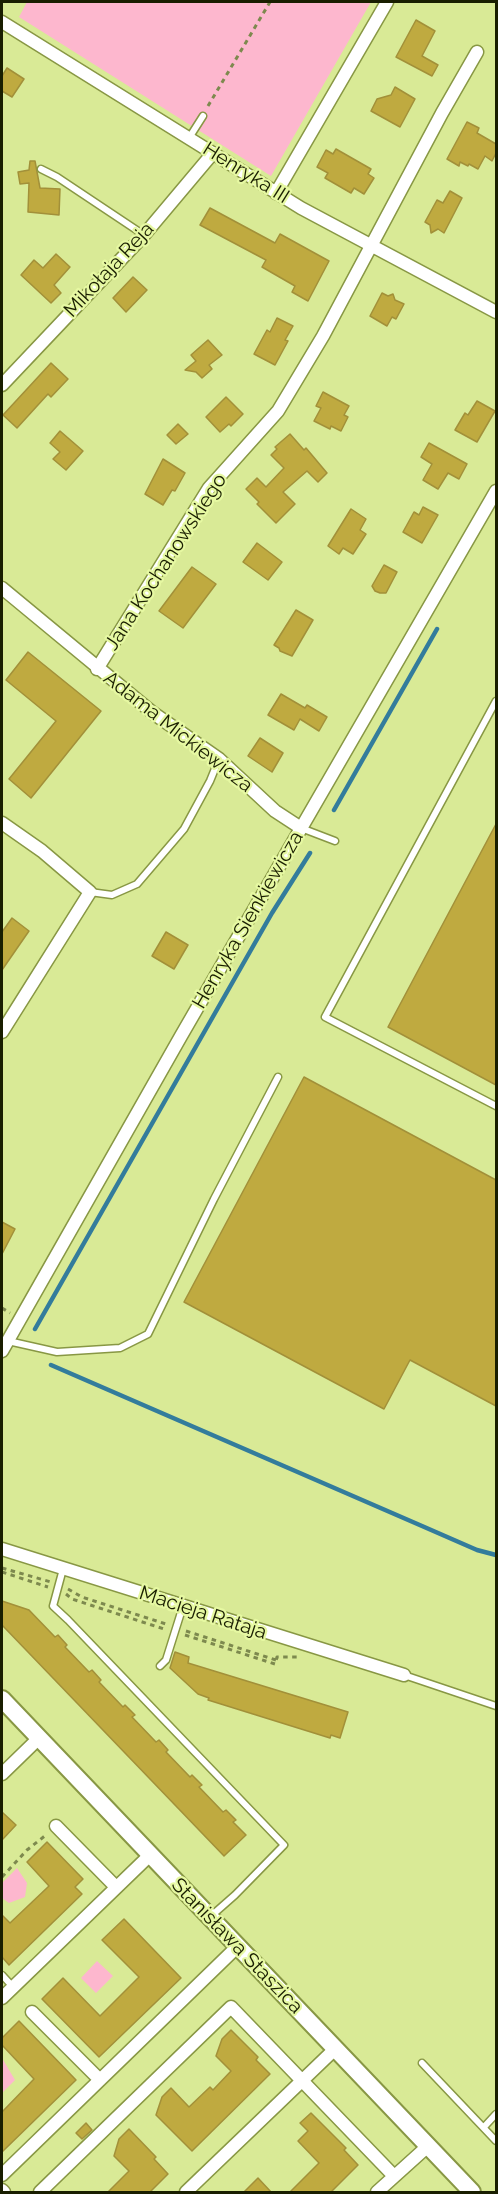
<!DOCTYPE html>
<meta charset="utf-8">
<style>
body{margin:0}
#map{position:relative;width:498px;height:2194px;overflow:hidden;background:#d9ea96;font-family:Raleway,sans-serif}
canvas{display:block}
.frame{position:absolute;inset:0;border:3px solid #191e00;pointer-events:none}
</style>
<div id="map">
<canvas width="498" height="2194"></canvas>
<div class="frame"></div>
</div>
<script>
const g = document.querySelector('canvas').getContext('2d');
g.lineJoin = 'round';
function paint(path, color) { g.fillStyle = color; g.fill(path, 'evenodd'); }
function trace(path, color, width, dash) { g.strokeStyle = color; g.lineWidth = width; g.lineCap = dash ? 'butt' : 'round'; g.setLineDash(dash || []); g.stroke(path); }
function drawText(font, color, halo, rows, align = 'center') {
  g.font = font + ' Raleway,sans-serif'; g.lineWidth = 4.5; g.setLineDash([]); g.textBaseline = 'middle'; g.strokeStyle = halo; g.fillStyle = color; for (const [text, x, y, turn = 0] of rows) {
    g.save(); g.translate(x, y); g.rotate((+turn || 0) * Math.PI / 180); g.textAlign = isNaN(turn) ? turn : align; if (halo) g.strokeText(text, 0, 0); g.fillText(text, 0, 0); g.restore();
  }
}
const green = new Path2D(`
 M27 2H371L271 176 19 17Z
 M17 1868 27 1883 25 1897 9 1903 2 1898V1883Z
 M97 1961 113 1976 96 1993 81 1978Z
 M2 2058 15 2080 2 2093Z`);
const stream = new Path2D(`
 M334 810 437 629
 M35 1329 272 913 310 853
 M51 1365 422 1526 477 1550 496 1555`);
const building = new Path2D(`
 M416 20 435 31 422 56 438 65 432 76 396 57Z
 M7 68 24 79 12 97 2 91V76Z
 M395 87 415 99 400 127 371 111 377 99 391 95Z
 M467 122 479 128 477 133 496 144V153L492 161 485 156 478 169 469 164 468 166 460 162 459 166 447 159Z
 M336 149 371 169 368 174 374 178 364 194 354 188 351 193 325 178 328 173 317 167 326 150 333 154Z
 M30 161H35L40 188 60 189 59 215 28 212 29 183 20 184 18 172 29 170Z
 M450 191 462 198 444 233 438 229 431 233 430 225 425 222 437 200 443 203Z
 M210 208 275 243 280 234 329 261 308 301 292 292 295 286 262 267 266 260 200 225Z
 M56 254 70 267 54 285 61 293 51 303 21 275 34 260 43 268Z
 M133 277 147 290 126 312 113 298Z
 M382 293 388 296 393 294 395 300 404 304 396 319 392 317 387 326 370 316Z
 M277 318 293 326 285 340 288 341 275 365 254 354 267 330 270 332Z
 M208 340 222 355 209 365 212 369 202 378 196 372 185 370 196 361 191 355Z
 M51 363 68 379 51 397 48 394 17 428 3 415Z
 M323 392 349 406 344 415 348 417 341 431 331 426 330 429 314 421 321 408 316 406Z
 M226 397 243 414 231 426 229 424 220 432 206 417Z
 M477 401 495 411 477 442 455 430 465 413 468 415Z
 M178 424 188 434 176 444 167 435Z
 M60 431 83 451 66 470 53 459 60 452 50 443Z
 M290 434 304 450 306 448 327 473 318 482 307 471 283 492 295 504 276 523 257 504 259 502 246 489 257 478 266 487 284 468 271 455 277 449 275 447Z
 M429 443 467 464 459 479 448 473 438 489 423 480 432 464 421 457Z
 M163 459 185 473 175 491 172 490 163 505 145 494Z
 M423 507 438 515 422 543 403 532 414 512 419 515Z
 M351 509 366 519 360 530 366 534 353 554 343 548 339 554 328 546Z
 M257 543 282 562 268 580 243 562Z
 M384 565 397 572 386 593H380L375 591 372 586Z
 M192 567 216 584 183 628 159 611Z
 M296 610 313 620 292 656 280 651 279 648 274 645Z
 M28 652 101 711 31 798 9 779 56 721 6 680Z
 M281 694 305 708 307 705 327 717 319 731 300 719 294 730 268 715Z
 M260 738 283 753 272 772 248 756Z
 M496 824V1085L388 1027Z
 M12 918 29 931 2 970V932Z
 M166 932 188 945 174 969 152 956Z
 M304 1077 496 1180V1406L410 1360 384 1409 184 1302Z
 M2 1222 15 1229 2 1254Z
 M2 1601 29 1610 55 1637 58 1635 67 1645 65 1647 89 1672 92 1670 101 1680 99 1682 123 1707 125 1705 135 1715 132 1717 156 1742 159 1740 168 1750 166 1752 190 1777 192 1775 202 1785 199 1787 223 1812 226 1810 236 1820 233 1822 246 1835 224 1856 2 1625Z
 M175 1652 189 1657 188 1663 348 1712 340 1738 331 1735 330 1738 208 1700 209 1698 198 1694 170 1668Z
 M2 1812 16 1825 2 1840Z
 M47 1842 83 1879 75 1887 82 1894 9 1965 2 1957V1915L10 1923 49 1886 27 1862Z
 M124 1919 181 1978 99 2057 42 1999 63 1978 100 2016 139 1977 102 1940Z
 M19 2021 76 2080 2 2152V2112L34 2079 2 2045V2038Z
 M231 2030 258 2057 256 2060 270 2074 192 2151 156 2115 162 2097 171 2088 189 2107 210 2087 213 2090 231 2071 216 2056 222 2039Z
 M311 2113 346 2148 344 2150 358 2165 330 2193H289L319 2163 298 2141 308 2131 300 2123Z
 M86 2123 92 2130 82 2139 76 2133Z
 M129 2129 156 2157 154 2159 168 2174 149 2193H107L129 2171 114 2156 119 2139Z
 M258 2178 272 2193H243Z`);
const path = new Path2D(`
 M208 106 270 2
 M2 1308 10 1313
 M2 1568 51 1582
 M2 1572 48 1587
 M68 1589 82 1597 166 1624
 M66 1594 72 1599 167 1630
 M186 1631 276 1660
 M185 1635 275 1664 277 1657H298
 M2 1877 27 1850 46 1835`);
const service = new Path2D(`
 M189 138 203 116
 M41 169 57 177 144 235
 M496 701 325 1017 496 1106
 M301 828 335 841
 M90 892 112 895 137 884 184 829 210 781 219 759
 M8 1341 57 1352 120 1348 148 1334 214 1199 278 1077
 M63 1569 53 1606 68 1620 284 1845 235 1895 210 1917
 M160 1666 166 1660 183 1606
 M404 1675 496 1706
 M2 1975 13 1987
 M422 2063 496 2141
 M484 2127 496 2114`);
const minor = new Path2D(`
 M2 22 301 208 496 312
 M276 193 387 2
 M2 385 144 235 213 153
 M2 588 153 713 219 759 275 811 301 828
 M97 669 209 488 278 411 323 336 442 113 477 52
 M2 823 42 851 90 892 2 1032
 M2 1351 181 1036 496 491
 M2 1549 404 1675
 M2 1774 39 1738
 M56 1826 116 1887
 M2 1998 150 1855
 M32 2012 100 2080
 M2 2175 238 1946
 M2 2190 4 2192
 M40 2192 231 2007 394 2176
 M186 2192 335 2049
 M377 2192 428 2146`);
const tertiary = new Path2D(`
 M2 1699 472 2192`);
const streetNames = [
 ["Henryka III",246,173,32],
 ["Mikołaja Reja",109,270,-47],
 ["Jana Kochanowskiego",166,562,-57],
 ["Adama Mickiewicza",178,732,38],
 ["Henryka Sienkiewicza",248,920,-60],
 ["Macieja Rataja",203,1613,18],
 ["Stanisława Staszica",237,1946,46]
];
paint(green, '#fdb7ce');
trace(stream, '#337c9c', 4.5);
paint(building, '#bfaa40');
trace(building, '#a29039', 1.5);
trace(service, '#889744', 9);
trace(minor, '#889744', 15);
trace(tertiary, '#889744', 20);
trace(path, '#7d894e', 3, [4.5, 4.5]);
trace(service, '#fff', 6);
trace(minor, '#fff', 12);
trace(tertiary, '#fff', 16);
drawText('20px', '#191e00', '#e6f8a2', streetNames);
</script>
